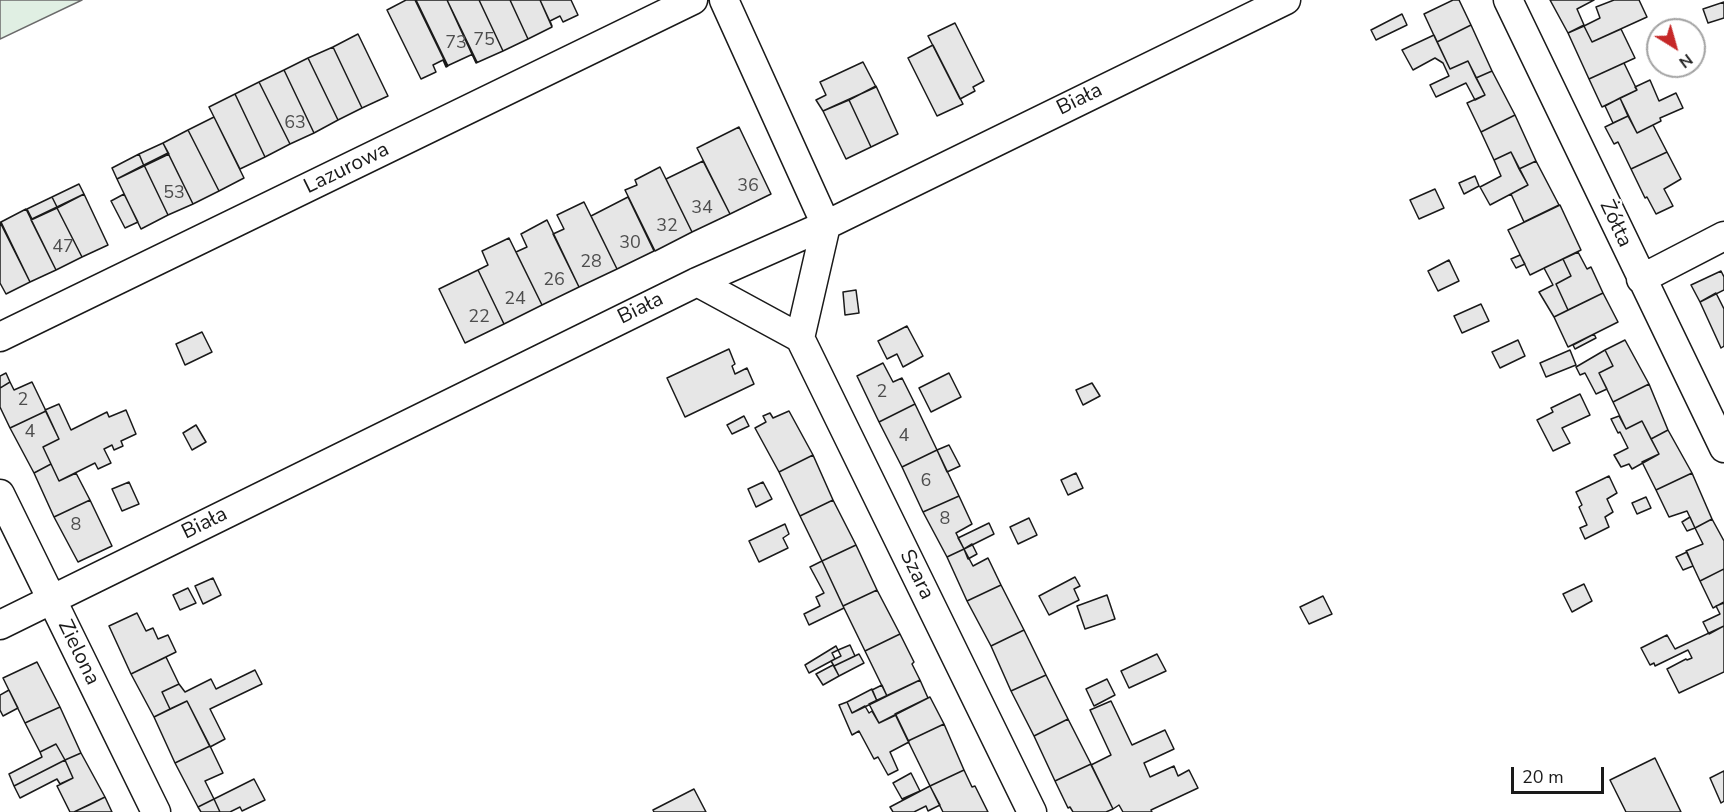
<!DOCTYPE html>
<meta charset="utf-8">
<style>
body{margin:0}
#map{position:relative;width:1724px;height:812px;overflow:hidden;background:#fff;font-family:"Nunito Sans",sans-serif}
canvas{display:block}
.north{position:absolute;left:1646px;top:18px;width:60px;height:60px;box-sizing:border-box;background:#fff;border:2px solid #a3a3a3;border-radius:50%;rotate:143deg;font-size:16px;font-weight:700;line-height:24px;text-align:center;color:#1a1a1a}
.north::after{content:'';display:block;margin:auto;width:21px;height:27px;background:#c62828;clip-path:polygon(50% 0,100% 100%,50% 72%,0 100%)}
.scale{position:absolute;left:1511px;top:767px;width:93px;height:27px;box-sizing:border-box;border:3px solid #1a1a1a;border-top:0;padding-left:8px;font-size:18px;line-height:21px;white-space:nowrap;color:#1a1a1a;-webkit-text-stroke:4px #fff;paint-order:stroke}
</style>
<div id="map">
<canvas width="1724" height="812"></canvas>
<div class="north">N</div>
<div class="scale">20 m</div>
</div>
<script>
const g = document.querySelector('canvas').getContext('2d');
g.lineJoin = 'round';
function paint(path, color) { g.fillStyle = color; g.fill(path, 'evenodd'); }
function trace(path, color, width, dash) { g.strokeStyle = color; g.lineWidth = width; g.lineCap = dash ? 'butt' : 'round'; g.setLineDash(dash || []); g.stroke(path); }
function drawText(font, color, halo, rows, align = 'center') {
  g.font = font + ' "Nunito Sans",sans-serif'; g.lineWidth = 4.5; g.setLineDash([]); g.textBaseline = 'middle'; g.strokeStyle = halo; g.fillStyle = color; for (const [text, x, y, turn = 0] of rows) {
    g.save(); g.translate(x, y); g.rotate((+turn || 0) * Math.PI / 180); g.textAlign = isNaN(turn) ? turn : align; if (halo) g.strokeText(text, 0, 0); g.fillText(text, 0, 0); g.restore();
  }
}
const green = new Path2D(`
 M0 0H82L0 39Z`);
const building = new Path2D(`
 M406 0H416L448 66 446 67 443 60 433 65 436 72 421 79 387 10Z
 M415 0H447L477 62 473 54 447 66Z
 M447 0H479L503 51 476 63Z
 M479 0H510L528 39 503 51Z
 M510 0H540L552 27 528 39Z
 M540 0H571L578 15 563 22 560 16 550 21 552 26Z
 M1453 0H1459L1471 25 1437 42 1424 14Z
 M1550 0H1594L1577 9 1584 25 1568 33Z
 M1614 0H1639L1647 17 1592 42 1584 26 1600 18 1596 7Z
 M1724 2V18L1708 23 1703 9Z
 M1402 14 1407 25 1376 40 1371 30Z
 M955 23 984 81 973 87 975 91 960 99 928 36Z
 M1471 25 1492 71 1476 78 1468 61 1450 69 1437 42Z
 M1584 26 1592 42 1621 29 1635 58 1589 79 1568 33Z
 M358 34 388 96 362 108 333 47Z
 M1434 35 1450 69 1468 61 1485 95 1475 100 1466 83 1436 97 1430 85 1449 76 1443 63 1435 58 1413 70 1402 50Z
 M933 45 963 104 937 116 908 58Z
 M333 47 362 108 338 120 308 58Z
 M308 58 338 120 314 133 284 70Z
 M863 62 876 87 823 111 816 100 826 95 820 82Z
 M1624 63 1637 90 1602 107 1589 79Z
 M284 70 314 133 290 144 259 82Z
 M1492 71 1515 115 1481 132 1467 103 1485 95 1476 78Z
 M1650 80 1659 101 1676 93 1683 108 1660 118 1661 121 1637 133 1620 98 1637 90 1635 87Z
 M259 82 290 144 265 157 235 94Z
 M876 86 898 134 871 147 849 100Z
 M235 94 265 157 240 169 209 107Z
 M1620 98 1628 116 1613 123 1605 106Z
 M849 100 871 147 846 159 823 111Z
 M1515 115 1536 161 1519 169 1511 152 1494 160 1481 132Z
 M1628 116 1637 133 1653 125 1667 152 1631 169 1618 142 1614 144 1605 127Z
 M214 117 244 178 219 191 188 130Z
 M739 127 771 194 730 214 697 148Z
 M188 130 219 191 193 204 163 143Z
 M163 143 169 154 144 166 139 154Z
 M1511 152 1528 185 1490 205 1480 187 1501 176 1494 160Z
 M1667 152 1681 179 1664 189 1673 206 1656 214 1647 197 1645 198 1631 169Z
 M168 153 193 204 168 215 144 165Z
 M139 154 144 166 117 179 112 168Z
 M703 161 730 214 692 232 666 179Z
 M1536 161 1559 205 1524 222 1511 194 1528 185 1519 169Z
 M144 165 168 215 141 229 117 179Z
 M660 167 692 232 655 251 625 190 637 185 635 180Z
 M1475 176 1479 186 1464 194 1459 183Z
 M79 184 84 194 57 207 52 197Z
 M1435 189 1444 208 1419 219 1410 200Z
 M84 194 108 245 82 257 57 208Z
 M124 194 138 222 125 228 111 201Z
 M52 197 57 207 32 219 27 209Z
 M628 197 654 251 617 269 591 216Z
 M584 202 617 269 579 287 553 234 564 229 557 215Z
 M1560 205 1581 250 1530 275 1508 230Z
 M57 208 82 257 56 270 31 220Z
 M26 209 56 270 30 282 1 222Z
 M547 220 579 287 542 305 516 252 527 247 521 234Z
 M0 222 30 282 6 294 0 283Z
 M509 238 542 305 504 324 478 270 488 265 482 251Z
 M1578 252 1587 269 1591 267 1603 293 1568 310 1556 284 1571 276 1563 259Z
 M1520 255 1525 264 1516 268 1511 259Z
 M1563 259 1571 276 1556 284 1568 310 1554 317 1539 292 1553 285 1544 268Z
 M1449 260 1459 281 1438 291 1428 271Z
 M478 270 504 324 465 343 439 289Z
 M1721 271 1724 277V290L1700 302 1691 285Z
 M856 290 859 313 845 315 843 292Z
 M1603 293 1618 322 1568 347 1554 317Z
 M1716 293 1724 309V346L1721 348 1700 302Z
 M1481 304 1489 321 1462 333 1454 316Z
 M907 326 923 356 903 367 897 354 887 359 878 341Z
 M202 332 212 352 185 365 176 344Z
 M1594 334 1596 338 1575 349 1573 345Z
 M1518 340 1525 356 1500 368 1492 352Z
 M1625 340 1649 384 1613 402 1599 373 1613 366 1605 350Z
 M729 349 735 364 732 366 735 374 747 368 754 384 685 417 667 378Z
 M1570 350 1576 365 1546 377 1540 363Z
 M1605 350 1613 366 1599 373 1607 389 1596 394 1585 373 1580 375 1576 367Z
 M883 363 893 382 902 378 915 404 879 422 857 376Z
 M6 373 10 382 0 388V376Z
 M949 373 961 397 931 412 919 388Z
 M10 382 14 390 32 382 46 411 10 428 0 407V388Z
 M1092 383 1100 396 1083 405 1076 390Z
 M1649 384 1668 430 1651 439 1642 421 1626 429 1613 402Z
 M1580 394 1590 415 1562 428 1570 443 1553 451 1537 420 1553 412 1551 408Z
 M59 404 71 430 107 412 109 417 126 410 136 434 121 441 123 446 114 450 112 445 104 449 111 463 98 469 95 463 59 481 43 447 59 439 45 410Z
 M915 404 937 450 902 467 879 422Z
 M46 411 59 439 43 447 51 464 34 473 10 428Z
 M789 411 813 455 779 472 755 428 766 422 763 416 770 413 773 418Z
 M744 416 749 426 732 434 727 425Z
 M1619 416 1626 429 1642 421 1659 454 1632 469 1629 464 1621 467 1614 455 1628 448 1620 432 1618 433 1611 419Z
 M196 425 206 442 192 450 183 433Z
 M1668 430 1692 473 1656 490 1642 462 1659 454 1651 439Z
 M949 445 960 466 947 472 937 450Z
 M937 450 959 496 923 512 902 467Z
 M813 455 833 500 800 516 779 472Z
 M51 464 59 481 76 473 90 500 54 517 34 473Z
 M1076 473 1083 488 1068 495 1061 480Z
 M1692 473 1712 519 1695 528 1687 511 1669 517 1656 490Z
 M1609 476 1617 493 1607 499 1613 512 1605 517 1609 527 1585 539 1580 528 1587 525 1579 507 1582 505 1576 492Z
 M129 482 139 504 122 511 112 489Z
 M763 482 772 499 756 507 748 489Z
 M959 496 972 524 956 533 964 549 947 557 923 512Z
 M1646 497 1651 508 1637 514 1632 503Z
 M90 500 112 546 78 562 54 517Z
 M833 500 856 545 822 561 800 516Z
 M1690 517 1695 528 1687 531 1682 522Z
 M1029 518 1037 535 1018 544 1010 527Z
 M1712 519 1724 541V569L1700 581 1686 551 1703 544 1695 528Z
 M989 523 994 534 964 549 958 538Z
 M785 524 789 534 783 538 788 548 759 562 749 541Z
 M972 544 977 554 968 559 964 549Z
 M856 545 877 590 843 606 822 561Z
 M964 549 973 566 988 558 1001 585 967 601 947 557Z
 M1687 552 1693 566 1683 570 1676 557Z
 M822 561 844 608 809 625 804 614 820 606 816 597 824 593 810 567Z
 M1724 569V602L1713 608 1700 581Z
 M1075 577 1080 586 1074 589 1079 600 1049 615 1039 596Z
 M213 578 221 595 203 604 195 586Z
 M1584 584 1592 601 1572 612 1563 594Z
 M1001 585 1024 630 991 646 967 601Z
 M188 588 196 603 180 610 173 595Z
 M877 590 900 634 865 651 843 606Z
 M1107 595 1115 619 1085 629 1077 606Z
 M1323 596 1332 614 1309 624 1300 607Z
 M1724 603V626L1709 634 1703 622 1720 614 1716 606Z
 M137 613 146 631 153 628 158 639 168 635 176 652 131 674 109 626Z
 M1724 626V672L1679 693 1667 669 1686 659 1687 660 1692 658 1688 650 1655 666 1654 663 1650 665 1641 648 1667 635 1675 649Z
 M1024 630 1046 675 1011 691 991 646Z
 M900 634 914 662 912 664 920 680 887 696 865 651Z
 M850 645 855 656 834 666 831 661 841 656 838 650Z
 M836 646 838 650 832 653 835 659 809 673 805 665Z
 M859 654 864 663 839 676 834 666Z
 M1157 654 1166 671 1129 688 1121 671Z
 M166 657 179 684 162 692 170 709 154 717 131 674Z
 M37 662 60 707 25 723 3 678Z
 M833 665 839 676 823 685 816 674Z
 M255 670 262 684 210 709 225 739 210 747 187 701 170 709 162 692 179 684 185 692 211 679 216 689Z
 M1046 675 1068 719 1034 736 1011 691Z
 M1107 679 1115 695 1094 706 1086 689Z
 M920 680 928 698 879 723 869 704Z
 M882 685 887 696 877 701 872 690Z
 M872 689 877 701 852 713 847 702Z
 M9 690 18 708 3 716 0 710V695Z
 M930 697 944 724 908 741 895 714Z
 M187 701 210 746 175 763 154 717Z
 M1111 701 1132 745 1165 730 1174 749 1144 763 1150 777 1174 766 1178 776 1189 770 1198 788 1151 810 1152 812H1123L1119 805 1113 809 1091 765 1111 755 1090 710Z
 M847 702 852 713 865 706 869 713 872 711 879 723 896 715 909 742 890 752 898 770 888 775 878 757 874 759 859 731 852 735 839 705Z
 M60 707 81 753 65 760 56 744 40 752 25 723Z
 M1068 719 1091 764 1055 781 1034 736Z
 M944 724 964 770 930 786 908 741Z
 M56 744 65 760 14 786 9 774 42 757 40 752Z
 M210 746 223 773 205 781 214 799 198 807 175 763Z
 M81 753 105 797 74 812H70L57 786 73 778 65 760Z
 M1655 758 1681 812H1626L1610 780Z
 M65 760 73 778 60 784 57 779 20 798 14 786Z
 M1091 764 1113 809 1106 812H1073L1070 807 1068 808 1055 781Z
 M964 770 972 787 975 786 988 812H943L930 786Z
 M1724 771V801L1721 803 1710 778Z
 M911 773 920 791 902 799 893 783Z
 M254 779 265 800 242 811 240 807 230 812H220L214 799Z
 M930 786 940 805 928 811 926 806 914 812H893L890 807Z
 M694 789 706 812H654L653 810Z
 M105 797 112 812H74L89 805Z
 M214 799 220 812H201L198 807Z`);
const minor = new Path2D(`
 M724 0 826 225 800 338 1032 812
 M1508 0 1724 448
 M1641 279 1724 236
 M697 282 800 338
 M0 337 693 0
 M0 494 156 812
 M0 625 697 282 826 225 1286 0`);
const numberNames = [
 ["75",484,41],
 ["73",456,44],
 ["63",295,124],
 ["36",748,187],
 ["53",174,194],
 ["34",702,209],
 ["32",667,227],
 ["30",630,244],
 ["47",63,248],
 ["28",591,263],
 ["26",554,281],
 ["24",515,300],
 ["22",479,318],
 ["2",882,393],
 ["2",23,401],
 ["4",30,433],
 ["4",904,437],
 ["6",926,482],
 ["8",945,520],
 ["8",76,526]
];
const streetNames = [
 ["Biała",1080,100,-26],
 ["Lazurowa",347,169,-26],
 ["Żółta",1615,224,65],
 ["Biała",641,309,-26],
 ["Biała",205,524,-26],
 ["Szara",916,575,64],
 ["Zielona",78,653,64]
];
paint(green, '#e0efe3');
trace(green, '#6a6a6a', 1.5);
paint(building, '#e6e6e6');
trace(building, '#1a1a1a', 1.5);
trace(minor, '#1a1a1a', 31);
trace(minor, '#fff', 28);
drawText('18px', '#4d4d4d', null, numberNames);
drawText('21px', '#1a1a1a', '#fff', streetNames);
</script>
